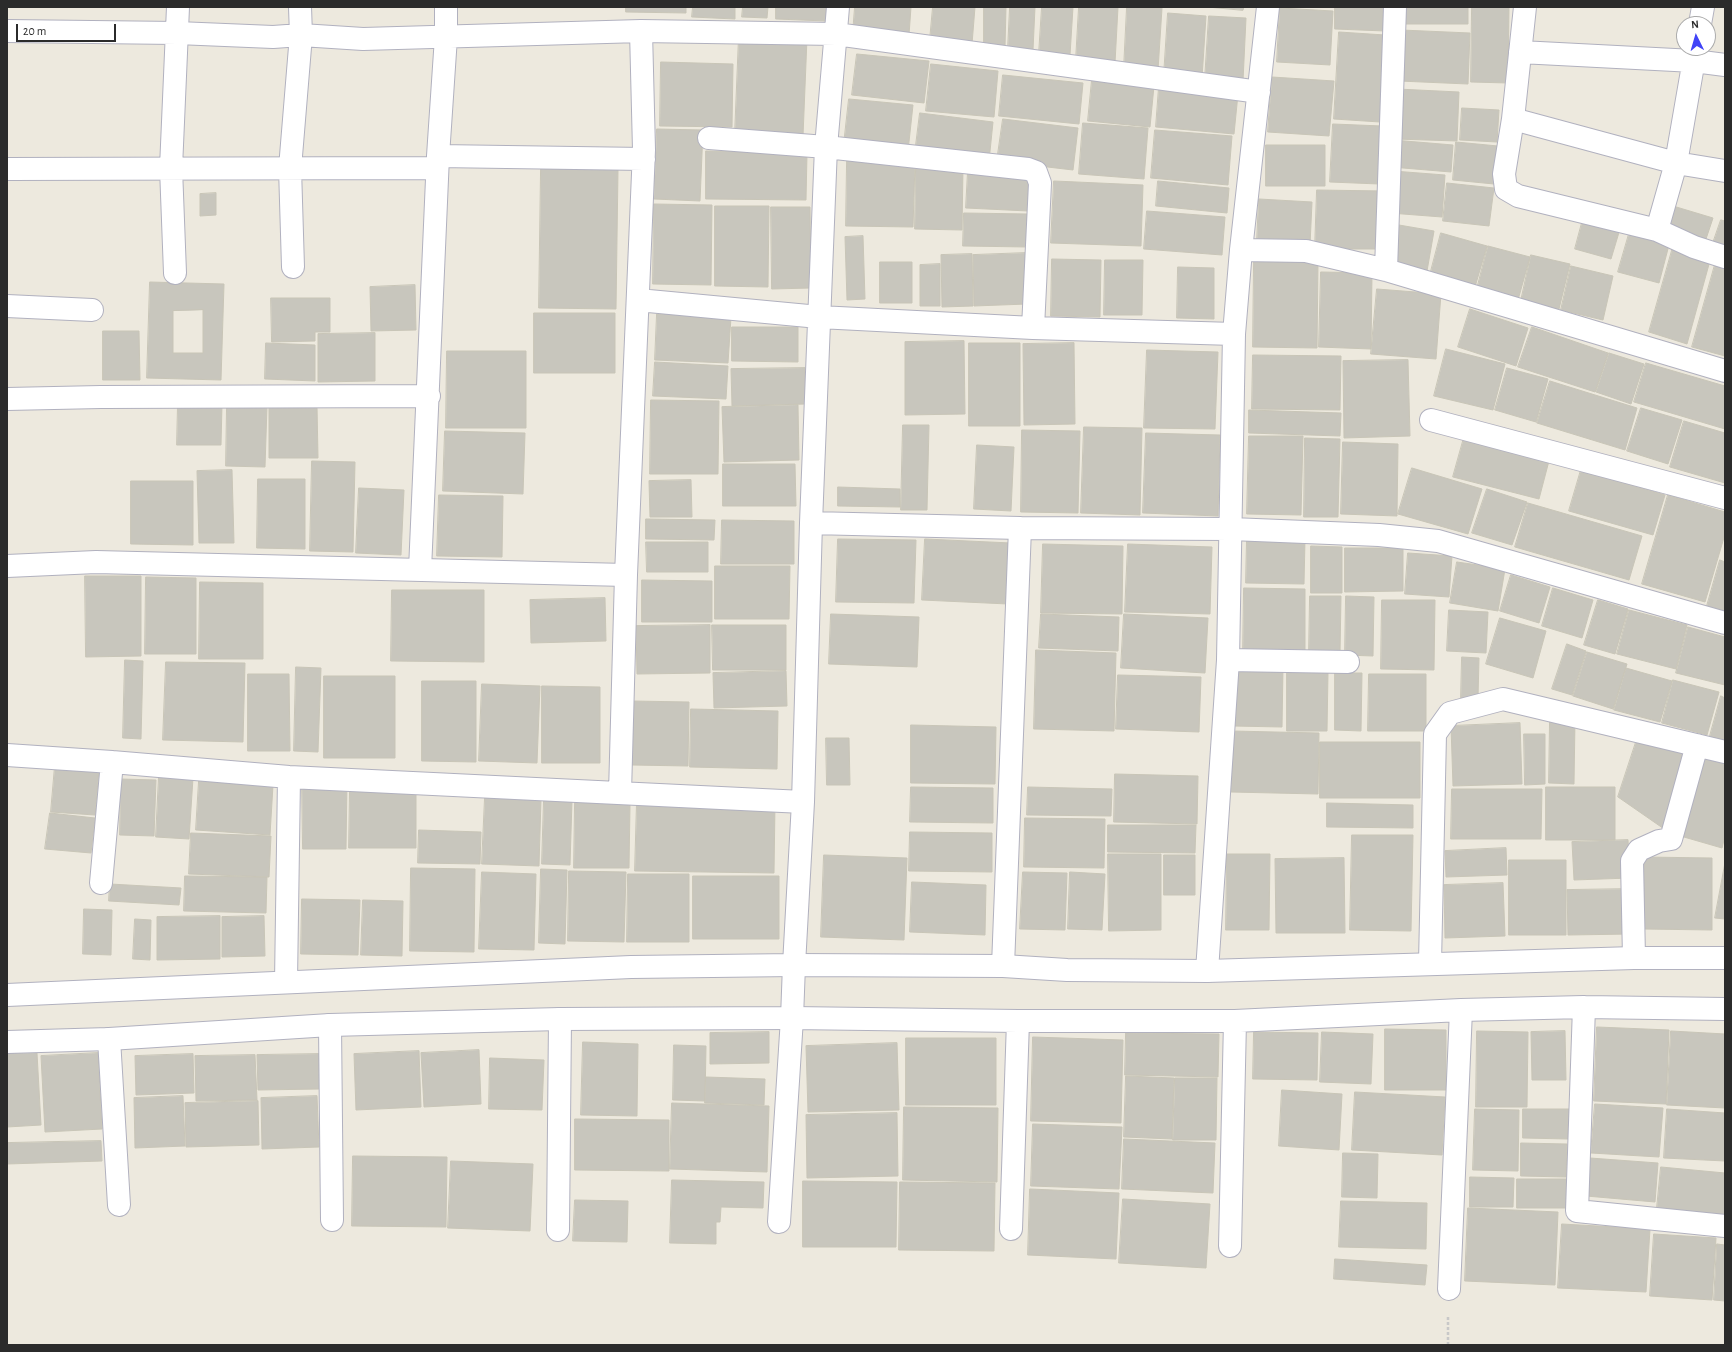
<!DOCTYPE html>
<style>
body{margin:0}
#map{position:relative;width:1732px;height:1352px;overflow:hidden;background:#ede9de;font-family:"Alegreya Sans",sans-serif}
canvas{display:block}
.frame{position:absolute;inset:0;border:8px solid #2b2b2b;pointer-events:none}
.north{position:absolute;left:1676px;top:16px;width:40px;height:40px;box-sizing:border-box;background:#fff;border:1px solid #aaa;border-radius:50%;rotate:355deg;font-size:11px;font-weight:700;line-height:16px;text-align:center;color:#2b2b2b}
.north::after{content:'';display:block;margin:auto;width:14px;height:18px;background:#4144f7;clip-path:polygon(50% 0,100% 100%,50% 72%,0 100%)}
.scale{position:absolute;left:16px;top:24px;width:100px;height:18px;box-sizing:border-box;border:2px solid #2b2b2b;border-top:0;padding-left:5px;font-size:12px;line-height:14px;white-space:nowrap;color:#2b2b2b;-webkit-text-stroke:3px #fff;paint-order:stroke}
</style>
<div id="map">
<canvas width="1732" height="1352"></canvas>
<div class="frame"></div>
<div class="north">N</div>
<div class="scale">20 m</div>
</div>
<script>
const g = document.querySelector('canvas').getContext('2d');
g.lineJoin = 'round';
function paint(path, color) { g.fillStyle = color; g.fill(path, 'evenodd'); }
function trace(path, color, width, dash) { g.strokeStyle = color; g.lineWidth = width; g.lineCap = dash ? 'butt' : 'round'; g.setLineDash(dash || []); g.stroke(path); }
const building = new Path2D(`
 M626 7H686V13L626 12Z
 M693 7H735V19L692 17Z
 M743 7H768L767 18 742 17Z
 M776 7H827L826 21 776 19Z
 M855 7H911L909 35 853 33Z
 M933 7H975L972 44 930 40Z
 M984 7H1006L1005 47 984 46Z
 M1010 7H1035L1033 50 1008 49Z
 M1042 7H1073L1070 55 1039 54Z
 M1079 7H1118L1115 63 1076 60Z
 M1127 7 1162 8 1158 70 1124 68Z
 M1208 7H1244L1243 10Z
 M1335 7H1386L1385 31 1335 29Z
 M1401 7H1468V24H1401Z
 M1472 7H1509L1508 83 1471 82Z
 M1280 8 1333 11 1330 65 1277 62Z
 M1168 13 1206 16 1202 78 1164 75Z
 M1209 16 1246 18 1243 81 1205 79Z
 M1401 30 1470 33 1468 84 1399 81Z
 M1339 32 1385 35 1380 122 1334 119Z
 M739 36 807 38 803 136 735 134Z
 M857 54 929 61 924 103 852 95Z
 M661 62 733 64 732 127 660 126Z
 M931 64 998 71 994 117 926 111Z
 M1003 75 1083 83 1079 124 999 116Z
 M1272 77 1334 81 1329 136 1268 132Z
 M1092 80 1154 86 1150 127 1088 121Z
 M1159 87 1238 94 1234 134 1156 127Z
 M1397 89 1459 92 1457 141 1395 139Z
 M849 99 913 105 908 151 844 144Z
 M1462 108 1499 110 1497 142 1460 140Z
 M920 113 993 122 989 161 915 153Z
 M1003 119 1078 128 1073 170 997 161Z
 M1083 123 1148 128 1144 179 1079 174Z
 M1333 124 1382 126 1379 184 1330 182Z
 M657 129 703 130 700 201 654 199Z
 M1155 130 1232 136 1228 185 1151 178Z
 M1393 140 1453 145 1451 172 1391 167Z
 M1456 142 1498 146 1494 184 1453 180Z
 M1266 145H1325V186H1266Z
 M706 151 807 153 806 200 706 199Z
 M847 161 915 163 913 227 846 226Z
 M916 166 963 167 962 230 915 229Z
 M541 168 618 169 616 309 539 308Z
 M968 171 1029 174 1028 211 966 208Z
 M1393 171 1445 175 1442 217 1390 213Z
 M1054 181 1143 185 1141 246 1051 243Z
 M1158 181 1229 188 1227 213 1156 206Z
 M1447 183 1494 188 1489 226 1443 221Z
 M1317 190 1384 191 1383 249H1315Z
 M216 193V215L200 216V194Z
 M1259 199 1312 202 1310 245 1257 242Z
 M654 204 712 205 711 285 653 284Z
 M715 206H769L768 287 715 286Z
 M1673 206 1713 218 1705 242 1665 230Z
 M771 207H810L811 288 772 289Z
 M1147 211 1225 217 1222 255 1144 249Z
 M964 213 1028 214V247L963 246Z
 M1583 219 1620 229 1611 259 1575 249Z
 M1721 220 1725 221V250L1712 246Z
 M1393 224 1434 231 1427 271 1386 264Z
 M1441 233 1487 246 1475 287 1430 275Z
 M1629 234 1669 245 1659 283 1618 272Z
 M863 236 865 299 847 300 845 237Z
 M1488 246 1530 257 1518 300 1477 289Z
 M1673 247 1711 257 1687 344 1649 332Z
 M1026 253 1027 304 974 306 973 255Z
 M972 254 973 306 942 307 941 255Z
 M1531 255 1570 264 1559 309 1521 301Z
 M1052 259 1101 260 1100 317 1051 316Z
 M1105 260H1143L1142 315H1104Z
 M1254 261 1318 262 1317 348 1253 347Z
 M1716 261 1725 263V356L1692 347Z
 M880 262H912V303H880Z
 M940 264V306H920V265Z
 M1571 266 1613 276 1603 320 1561 310Z
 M1178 267 1214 268V319L1177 318Z
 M1321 272 1372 273 1371 349 1319 347Z
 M150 282 224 284 221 380 147 378ZM203 310V353H173V311Z
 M415 285 416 330 371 331 370 287Z
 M1377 289 1441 294 1436 359 1371 354Z
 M271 298H330V332H315V341L272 342Z
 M1470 309 1528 328 1516 366 1458 347Z
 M534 313H615V373H534Z
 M657 314 731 317 728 363 655 360Z
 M732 327H798V362L732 361Z
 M1532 327 1608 353 1595 392 1518 367Z
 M103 331H139L140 380H103Z
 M375 333V381L318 382V334Z
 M964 341 965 414 905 415V342Z
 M266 343 315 345V381L265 379Z
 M969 343H1020V426H969Z
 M1074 343 1075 424 1024 425 1023 344Z
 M1446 349 1505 364 1493 410 1434 396Z
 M1147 350 1218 352 1215 429 1144 428Z
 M447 351H526V428H446Z
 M1609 353 1644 364 1631 404 1596 392Z
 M1253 355 1341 356 1340 410 1252 409Z
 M1408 360 1410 436 1344 438 1343 361Z
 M655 362 728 366 726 399 653 396Z
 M1646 363 1725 386V429L1634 402Z
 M805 368 806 404 732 406 731 369Z
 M1507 368 1548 379 1536 422 1495 410Z
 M1550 381 1637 408 1625 450 1537 423Z
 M651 400 719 401 718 474H650Z
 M178 403 222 404 221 445H177Z
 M227 405 267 406 265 467 226 466Z
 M798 405 799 460 724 462 722 407Z
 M317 406 318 458H269V407Z
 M1641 408 1682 420 1668 464 1627 451Z
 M1249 410 1341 413 1340 436 1249 433Z
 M1684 421 1725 433V483L1670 467Z
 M903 425H929L927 510H901Z
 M1084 427 1142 428 1140 515 1081 513Z
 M1022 430 1080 431 1078 513 1021 512Z
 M445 431 525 433 523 494 443 491Z
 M1146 433 1220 435 1218 516 1143 513Z
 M1465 434 1550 457 1539 499 1453 477Z
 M1249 436H1303L1301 515 1247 514Z
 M1305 438 1340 439 1338 517H1304Z
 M1343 442 1398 444 1397 516 1341 514Z
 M977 445 1014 447 1011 511 974 509Z
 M312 461 355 462 353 552 310 551Z
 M723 464H795L796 506H723Z
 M1412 468 1482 489 1468 534 1398 514Z
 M232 470 234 543H199L197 471Z
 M1581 470 1665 495 1653 535 1569 511Z
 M258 479H305V549L257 548Z
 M691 480 692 517H650L649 481Z
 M131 481H193V545L131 544Z
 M838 487 900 489V507L838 506Z
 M359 488 404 490 401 555 356 553Z
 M1487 489 1527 502 1512 545 1472 533Z
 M439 495 503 496 502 557 437 556Z
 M1668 495 1725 512V534L1705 602 1642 584Z
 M1528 503 1642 536 1629 580 1515 547Z
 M646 519 715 520 714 540 646 539Z
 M722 520 794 521V564H721Z
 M1247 538 1305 539 1304 584 1246 583Z
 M838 539 916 540 914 603 836 602Z
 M925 539 1011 543 1008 604 922 600Z
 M646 542H708V572H647Z
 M1043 544 1123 546 1122 614 1041 613Z
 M1128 544 1212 547 1210 614 1125 612Z
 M1311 546 1342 547V593H1311Z
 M1345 548H1403V591L1345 592Z
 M1408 553 1452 556 1449 597 1405 594Z
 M1720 560 1725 562V611L1707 606Z
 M1457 562 1505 569 1498 611 1450 603Z
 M715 566H790L789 619H715Z
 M1511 575 1550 587 1539 623 1500 611Z
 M85 576H141V656L86 657Z
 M146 577 196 578V654H145Z
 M642 580 712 581V622H642Z
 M200 582 263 583V659H199Z
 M1244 588 1305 589V655H1243Z
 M1553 588 1593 600 1582 638 1542 626Z
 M392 590H484V662L391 661Z
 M1310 596H1341L1340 653H1309Z
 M1346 596 1374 597 1373 656 1345 655Z
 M605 598 606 641 531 643 530 600Z
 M1382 600H1435L1434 670 1381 669Z
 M1598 600 1628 609 1615 654 1584 645Z
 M1449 610 1488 612 1486 653 1447 651Z
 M1629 610 1687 625 1676 669 1617 654Z
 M831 614 919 617 917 667 829 664Z
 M1041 614 1119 617 1118 651 1039 648Z
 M1124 614 1208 618 1205 673 1121 668Z
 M1500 618 1546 631 1533 678 1486 664Z
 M710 625V673L637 674 636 626Z
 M712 625H786V670H713Z
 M1688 627 1725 637V685L1676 673Z
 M1567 644 1586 651 1572 695 1552 689Z
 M1036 650 1116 653 1114 731 1034 729Z
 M1587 652 1627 664 1613 709 1573 696Z
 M1462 657 1479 658 1478 698H1461Z
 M125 660 143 661 141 739 123 738Z
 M166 662 245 663 243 742 163 740Z
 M296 667 321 668 318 752 294 751Z
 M1233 667H1283L1282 727 1233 726Z
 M1626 668 1672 681 1660 722 1614 710Z
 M786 671 787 706 714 708 713 673Z
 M1287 671 1328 672 1327 731H1287Z
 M1335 673H1362L1361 731 1335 730Z
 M248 674H289L290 751H248Z
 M1369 674H1426V731H1368Z
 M1118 675 1201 677 1199 732 1116 729Z
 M324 676H395V758H324Z
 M1673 680 1719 692 1707 735 1662 723Z
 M422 681H476V762L422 761Z
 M482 684 540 686 537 763 479 761Z
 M542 686 600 687V763H542Z
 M1721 696 1725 698V740L1710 736Z
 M632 701 689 702 688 766 632 765Z
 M691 709 778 711 777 769 690 767Z
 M1550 719H1575L1574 784 1549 783Z
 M1520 723 1522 784 1453 786 1451 726Z
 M911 725 996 727 995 784 911 783Z
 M1232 731 1319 733 1318 794 1231 792Z
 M1639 733 1691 751 1667 831 1618 797Z
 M1524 734H1545V784L1525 785Z
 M826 738H849L850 785H827Z
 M1320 742H1420V798H1320Z
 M1701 752 1725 759V836L1722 848 1677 835Z
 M55 766 99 769 95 815 51 812Z
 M1115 774 1198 776 1197 824 1114 822Z
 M159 776 193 778 189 839 156 837Z
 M121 779 156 780 154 836 120 835Z
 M199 781 273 785 270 835 196 830Z
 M302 781H347L346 849H303Z
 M911 787 993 788V823L910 822Z
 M1028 787 1112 789 1111 816 1027 815Z
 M1546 787H1615V840H1546Z
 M350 788H416V848H349Z
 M1452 789H1542L1541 839H1451Z
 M485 797 541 799 539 866 482 864Z
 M544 799 572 800 570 865 542 864Z
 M637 801 775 803 774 873 635 871Z
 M575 802 630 804 629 868H574Z
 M1327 803 1413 805V828L1327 827Z
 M50 813 95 818 91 853 45 849Z
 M1025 818 1105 819 1104 868 1024 867Z
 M1108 825H1196L1195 853 1108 852Z
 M419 830 481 832 480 864 418 863Z
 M910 832 992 833V872L909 871Z
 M191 833 271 836 269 877 189 874Z
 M1352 835H1413L1411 931 1350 930Z
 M1628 840 1630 878 1574 880 1572 842Z
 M1506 848 1507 875 1446 877 1445 851Z
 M1108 854H1161V930L1109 931Z
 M1227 854H1270L1269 930H1226Z
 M824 855 907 858 904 940 821 937Z
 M1164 855H1195V895H1164Z
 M1644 857 1712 858V930L1643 929Z
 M1344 858 1345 933H1276L1275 859Z
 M1509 860H1566V935H1509Z
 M1725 863V919L1715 918Z
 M411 868 475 869 474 952 410 951Z
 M541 869 567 870 565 944 539 943Z
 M569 871 626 872 624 942 568 941Z
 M482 872 536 874 534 950 479 949Z
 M1023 872 1067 873 1065 930 1020 929Z
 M1070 872 1105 874 1102 930 1068 929Z
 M628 874H689V942H627Z
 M185 876 267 877 266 913 184 911Z
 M693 876H779V939H693Z
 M912 882 986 885 985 935 910 932Z
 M1503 883 1505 936 1445 938 1444 885Z
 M110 884 181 888 179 905 109 901Z
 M1630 889 1631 934 1568 935 1567 890Z
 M302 899 360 900 358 955 301 954Z
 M363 900 403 901 402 956 361 955Z
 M84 909 112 910 111 955 83 954Z
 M220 916V959L157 960V917Z
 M264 916 265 956 222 957V917Z
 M135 919 151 920 150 960 133 959Z
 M1597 1027 1669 1030 1666 1104 1594 1101Z
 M1385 1029 1446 1030V1090H1385Z
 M1477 1031 1528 1032 1527 1107H1476Z
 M1565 1031 1566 1080H1532L1531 1032Z
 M1671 1031 1725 1034V1108L1667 1105Z
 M769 1032V1063L710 1064V1033Z
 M1254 1032 1318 1033 1317 1080 1253 1079Z
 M1322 1032 1373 1034 1371 1084 1320 1082Z
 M1126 1033 1219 1034 1218 1077 1125 1075Z
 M1033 1037 1123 1040 1121 1123 1031 1121Z
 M906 1038H996V1105H906Z
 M583 1042 638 1044 637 1116 581 1115Z
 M897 1043 899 1110 808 1112 806 1046Z
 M674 1045 706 1046 705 1101 673 1100Z
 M479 1050 481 1104 424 1107 421 1053Z
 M419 1051 421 1107 356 1110 354 1054Z
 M37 1053 41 1125 7 1127V1054Z
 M98 1053 102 1129 45 1132 41 1056Z
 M193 1054 194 1093 136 1095 135 1056Z
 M319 1054 320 1089 258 1090 257 1055Z
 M255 1055 257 1100 196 1101 195 1056Z
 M490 1058 544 1060 542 1110 489 1109Z
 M1126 1076 1174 1078 1172 1139 1124 1137Z
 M706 1077 765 1079 764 1105 705 1103Z
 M1175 1078H1217L1216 1140H1173Z
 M1282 1090 1342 1094 1339 1150 1279 1146Z
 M1355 1092 1445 1097 1442 1155 1352 1150Z
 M183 1096 185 1146 135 1148 134 1098Z
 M317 1096 319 1147 262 1149 261 1098Z
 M258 1101 259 1145 186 1147 185 1103Z
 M672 1103 769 1106 767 1172 670 1169Z
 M1595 1104 1663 1108 1659 1157 1591 1153Z
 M904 1107 998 1108 997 1182 903 1180Z
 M1475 1109 1519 1110 1518 1171 1473 1170Z
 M1523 1109H1569L1568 1139 1523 1138Z
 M1667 1109 1725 1113V1161L1664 1158Z
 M897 1113 898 1176 807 1178 806 1115Z
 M575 1119 669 1120V1171L575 1170Z
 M1033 1124 1122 1127 1119 1189 1031 1186Z
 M1124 1139 1215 1143 1213 1193 1122 1189Z
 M101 1141 102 1161 7 1164V1143Z
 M1521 1143 1567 1144 1566 1177 1521 1176Z
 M1343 1153 1378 1154 1377 1198 1342 1197Z
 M353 1156 447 1157 446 1227 352 1226Z
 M1590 1158 1658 1163 1655 1202 1586 1196Z
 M451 1161 533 1164 530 1231 448 1228Z
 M1661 1167 1725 1173V1215L1657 1208Z
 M1470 1177 1514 1178 1513 1207H1470Z
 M1517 1179H1571V1208H1517Z
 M672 1180 764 1182 763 1208 721 1207 720 1222H716V1244L670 1243Z
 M803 1181 897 1182 896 1247H803Z
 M900 1182 995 1183 994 1251 899 1250Z
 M1030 1189 1119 1193 1116 1259 1028 1255Z
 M1123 1199 1210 1204 1206 1268 1119 1263Z
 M575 1200 628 1201 627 1242 573 1241Z
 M1341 1201 1427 1203 1426 1249 1339 1247Z
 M1468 1208 1558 1212 1555 1285 1465 1281Z
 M1562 1224 1650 1229 1646 1292 1558 1288Z
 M1654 1234 1716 1238 1712 1300 1650 1296Z
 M1717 1244 1725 1245V1301L1714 1300Z
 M1335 1259 1427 1265 1425 1285 1334 1279Z`);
const path = new Path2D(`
 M1448 1345V1317`);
const street = new Path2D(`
 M1525 7 1513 119 1504 174 1506 189 1518 196 1657 230 1694 247 1725 257
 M1700 24 1703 7
 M7 31 177 33 273 37 301 35 363 39 641 31 836 34 1259 92
 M1520 52 1694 61 1725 65
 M1513 119 1676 163 1725 171
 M709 138 826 147 1028 169 1036 172 1040 183 1033 328
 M438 156 644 159
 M7 169 437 168
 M1657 230 1676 163 1696 48
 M1241 250 1306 251 1386 270 1725 371
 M293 267 290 168 301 35 300 7
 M1386 270 1395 7
 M175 273 171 168 178 7
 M638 300 819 317 1033 328 1234 334
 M7 306 92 310
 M7 399 101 397 429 396
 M1431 420 1725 498
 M811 523 1020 528 1231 529 1379 535 1438 541 1725 623
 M7 566 96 562 626 575
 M420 570 438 156 446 37V7
 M1228 660 1348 662
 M7 755 112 762 289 777 803 802
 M620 793 626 575 644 150 641 31
 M101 883 112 762
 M1634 958 1632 861 1639 850 1659 841 1671 839 1697 745
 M1430 963 1435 734 1450 713 1503 699 1725 752
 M1003 966 1020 528
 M1207 971 1228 660 1234 334 1241 250 1268 7
 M286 982 289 777
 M7 995 631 967 794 965 803 802 811 523 826 147 838 7
 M1584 1007 1577 1211 1725 1226
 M330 1025 332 1220
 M109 1039 119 1205
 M779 1222 792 1018 1018 1021H1235L1461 1010 1584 1007 1725 1009
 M1011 1229 1018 1021
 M558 1230 560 1019
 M1230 1246 1235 1021
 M1449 1289 1461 1010`);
const secondary = new Path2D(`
 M7 1042 109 1039 330 1025 560 1019 792 1018 794 965 1003 966 1067 970 1207 971 1634 958H1725`);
paint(building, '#c8c6bd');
trace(building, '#c8c5b7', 1);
trace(street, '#b1b1bf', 24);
trace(secondary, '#b1b1bf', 24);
trace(path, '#c8c8c8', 2.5, [3, 2]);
trace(street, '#fff', 22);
trace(secondary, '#fff', 22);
</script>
